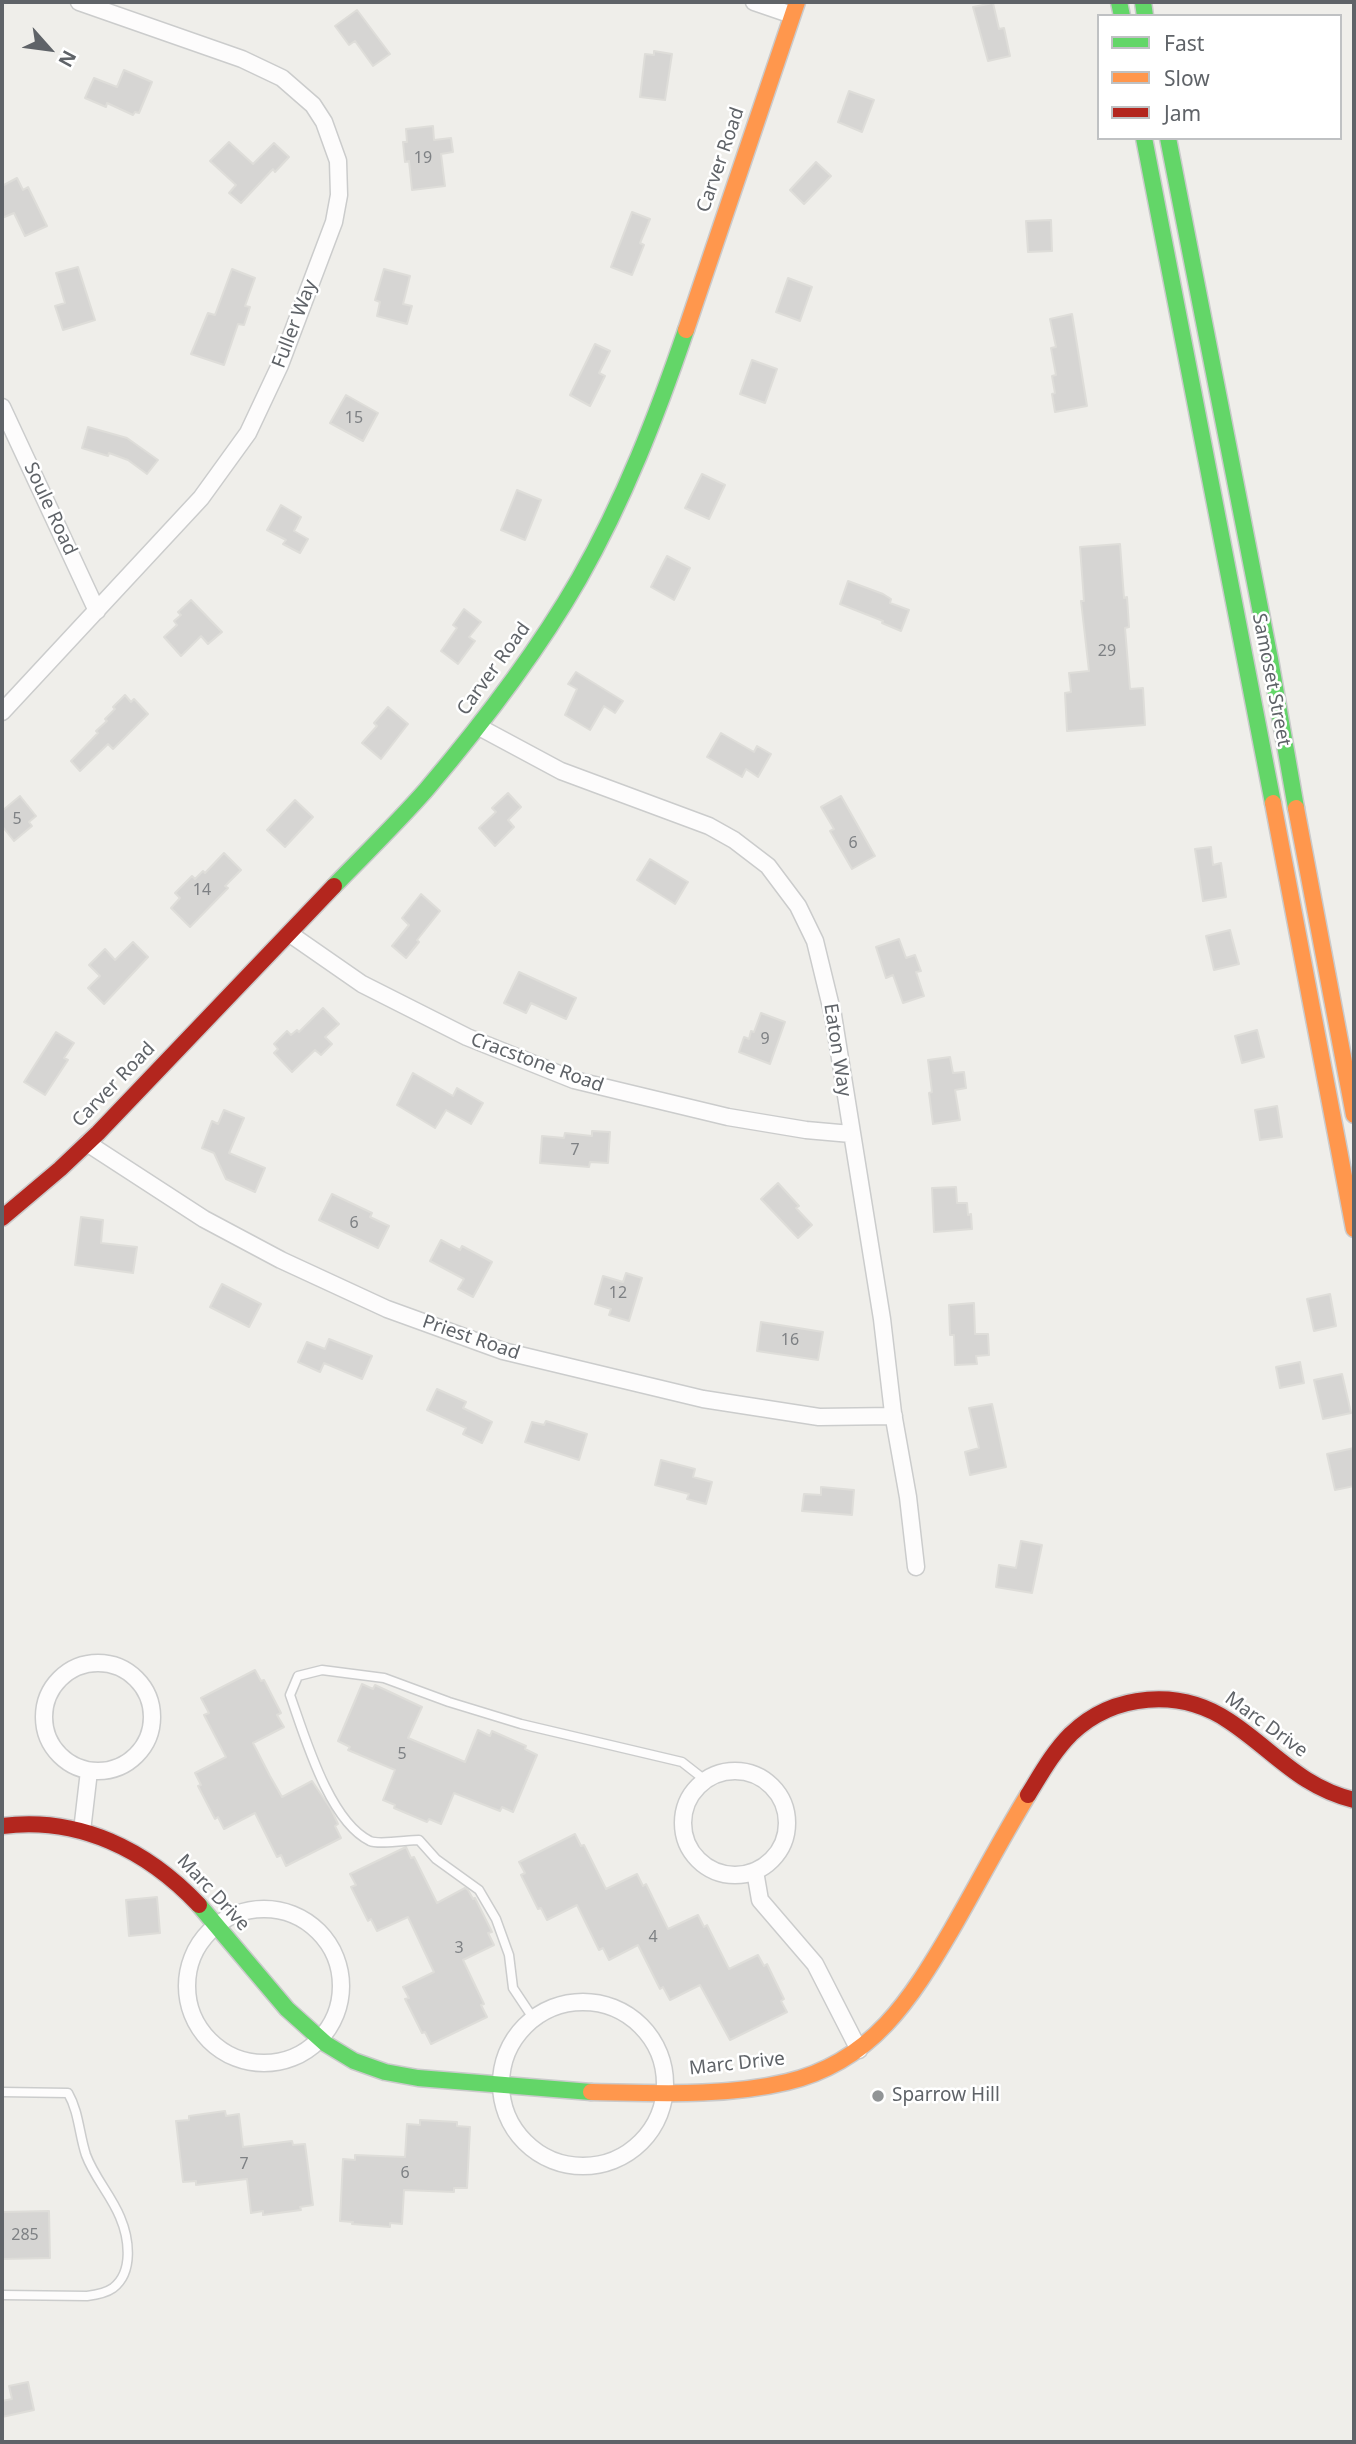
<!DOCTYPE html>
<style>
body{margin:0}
#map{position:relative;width:1356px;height:2444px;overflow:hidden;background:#efeeea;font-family:"Noto Sans",sans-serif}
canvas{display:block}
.frame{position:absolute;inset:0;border:4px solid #5f6368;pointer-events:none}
.legend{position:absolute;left:1097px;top:14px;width:245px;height:126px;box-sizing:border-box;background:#fff;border:2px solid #bfc1c3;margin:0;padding:9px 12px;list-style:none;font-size:21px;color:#5f6368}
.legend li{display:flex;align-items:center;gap:14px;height:35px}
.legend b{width:35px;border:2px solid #bfc1c3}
.north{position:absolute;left:14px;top:14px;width:70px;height:70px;-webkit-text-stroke:5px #fff;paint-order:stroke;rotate:118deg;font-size:19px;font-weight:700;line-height:28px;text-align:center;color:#5f6368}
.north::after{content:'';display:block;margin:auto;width:24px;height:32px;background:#5f6368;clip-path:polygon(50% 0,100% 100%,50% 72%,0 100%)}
</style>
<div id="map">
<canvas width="1356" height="2444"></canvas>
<div class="frame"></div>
<ul class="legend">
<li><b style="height:9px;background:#63d668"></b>Fast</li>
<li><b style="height:9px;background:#ff974d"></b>Slow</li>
<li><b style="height:9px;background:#b3261e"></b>Jam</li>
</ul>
<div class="north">N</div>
</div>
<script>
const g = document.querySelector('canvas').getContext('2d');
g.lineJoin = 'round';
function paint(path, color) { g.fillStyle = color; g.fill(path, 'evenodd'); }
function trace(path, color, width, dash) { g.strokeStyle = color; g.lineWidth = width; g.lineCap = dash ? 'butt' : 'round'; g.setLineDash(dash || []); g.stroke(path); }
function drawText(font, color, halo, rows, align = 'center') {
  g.font = font + ' "Noto Sans",sans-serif'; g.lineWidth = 5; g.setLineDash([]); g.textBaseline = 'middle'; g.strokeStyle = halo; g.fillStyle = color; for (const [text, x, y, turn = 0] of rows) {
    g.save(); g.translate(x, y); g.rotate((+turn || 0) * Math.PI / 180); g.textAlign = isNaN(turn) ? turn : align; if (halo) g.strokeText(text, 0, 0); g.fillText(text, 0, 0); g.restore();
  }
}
const building = new Path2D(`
 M993 3 999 29 1004 28 1010 56 988 61 973 7Z
 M357 10 390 54 373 66 355 41 349 45 335 26Z
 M654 51 672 54 665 100 640 97 645 54 654 55Z
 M124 70 152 82 139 113 135 112 133 115 107 103 106 107 85 98 94 78 117 87Z
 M849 91 874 100 862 132 838 122Z
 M433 126 434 140 451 138 453 152 441 154 445 186 412 190 409 161 405 162 403 142H407L406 129Z
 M229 142 253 164 274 143 289 157 275 172 273 169 241 203 229 193 236 185 210 161Z
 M816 162 831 176 804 204 790 190Z
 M17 178 23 190 28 187 47 226 25 236 14 213 2 218V186Z
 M632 212 650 219 640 243 644 245 632 275 611 267Z
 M1051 220 1052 251 1028 252 1026 221Z
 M78 267 95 320 63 330 55 306 65 303 56 273Z
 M232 269 255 278 245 306 250 307 244 325 238 324 224 365 191 354 208 313 215 315Z
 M384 269 410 276 403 304 412 306 407 324 377 316 380 302 375 300Z
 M788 278 812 287 800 321 776 312Z
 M1072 314 1087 406 1055 412 1052 394 1055 393 1052 376 1056 375 1051 348 1056 347 1050 319Z
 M595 344 610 351 599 373 605 376 590 406 570 395Z
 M752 360 777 369 765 403 740 394Z
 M346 395 378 413 363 441 330 423Z
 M88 427 127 438 158 460 147 474 128 460 109 453 108 456 82 448Z
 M702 474 725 485 709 519 685 508Z
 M517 490 541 500 525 540 501 530Z
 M281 505 301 517 294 531 308 539 300 553 283 544 286 540 267 530Z
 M1120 544 1124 598 1127 597 1129 627 1125 628 1130 689 1143 688 1145 725 1067 731 1065 693 1071 692 1069 673 1089 671 1081 601H1084L1080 547Z
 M667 556 690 568 674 600 651 587Z
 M848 581 883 594 891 599 890 603 909 610 901 631 882 623 883 621 840 604Z
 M191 600 222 632 208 644 201 636 181 656 164 637 177 625 174 621 181 615 178 612Z
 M464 609 481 622 469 637 475 641 458 664 441 651 457 628 453 625Z
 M576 672 623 701 615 713 604 706 590 730 565 715 577 689 568 684Z
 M125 695 131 702 134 699 148 714 113 749 108 744 80 771 71 761 98 733 96 731 107 721 105 719 115 709 113 707Z
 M388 707 408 724 381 759 362 743 377 726 374 723Z
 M721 733 754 752 757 746 771 754 758 777 746 769 742 777 707 757Z
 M508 793 521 807 508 820 514 827 495 846 479 828 496 812 492 808Z
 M20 796 36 816 29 822 32 826 14 841 2 826V811Z
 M841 796 875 856 852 869 830 831 834 829 821 807Z
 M295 800 313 817 285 847 267 830Z
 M1211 847 1213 865 1221 863 1226 897 1203 901 1195 849Z
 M224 853 241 870 225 886 228 888 190 927 171 908 180 898 175 893 192 876 195 879 203 871 205 873Z
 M650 859 688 882 675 904 637 880Z
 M421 894 440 911 417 940 419 942 406 958 392 946 409 925 402 918Z
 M1230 930 1239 964 1214 970 1206 936Z
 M899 939 906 958 915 955 921 971 916 972 924 996 903 1003 893 975 886 978 876 947Z
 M133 942 148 957 104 1004 88 988 100 976 89 965 105 949 115 960Z
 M519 972 576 998 566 1019 531 1003 526 1013 504 1003Z
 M323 1008 339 1024 325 1037 332 1044 321 1055 315 1050 292 1072 274 1053 278 1049 274 1044 287 1031 291 1035 297 1030 299 1032Z
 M761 1013 785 1022 770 1064 739 1052 744 1037 749 1039 751 1031 754 1032Z
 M1257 1030 1264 1057 1242 1063 1235 1036Z
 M56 1032 74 1043 64 1058 68 1060 45 1095 24 1082Z
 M950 1057 953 1073 964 1072 966 1088 955 1090 960 1120 933 1124 929 1093 932 1092 928 1060Z
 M413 1073 453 1096 457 1088 483 1103 471 1124 446 1110 435 1128 397 1105Z
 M1277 1106 1282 1137 1260 1140 1255 1110Z
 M224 1110 244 1118 229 1153 265 1168 255 1192 226 1179 214 1153 202 1148 212 1121 218 1124Z
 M592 1131 610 1132 608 1163 590 1162 589 1167 540 1163 542 1136 564 1138 565 1133 592 1136Z
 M778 1183 799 1206 796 1208 812 1225 798 1238 761 1199Z
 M956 1187 957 1203H967L968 1215 971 1214 972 1229 934 1232 932 1188Z
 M332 1194 372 1213 370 1217 389 1226 378 1248 319 1220Z
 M81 1217 103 1220 101 1243 137 1247 133 1273 75 1265Z
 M441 1240 460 1250 462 1246 492 1262 473 1297 458 1289 464 1279 430 1261Z
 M626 1273 642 1278 629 1321 609 1315 611 1309 595 1304 603 1276 623 1282Z
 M222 1284 261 1304 249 1327 210 1307Z
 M1330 1294 1336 1326 1314 1331 1307 1299Z
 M974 1303 975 1334H988L989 1355 976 1356 977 1364 955 1365 954 1335H950L949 1305Z
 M761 1322 823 1332 818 1360 757 1351Z
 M329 1339 372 1356 362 1379 324 1363 320 1372 298 1362 307 1342 325 1349Z
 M1300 1362 1304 1383 1280 1388 1276 1367Z
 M1342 1374 1351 1413 1323 1419 1314 1380Z
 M437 1389 466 1402 463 1408 492 1422 482 1443 463 1434 466 1428 427 1410Z
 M992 1404 1006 1467 970 1475 965 1452 979 1448 969 1408Z
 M546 1421 587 1434 579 1460 525 1442 532 1422 544 1425Z
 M1354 1448V1486L1335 1490 1327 1454Z
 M661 1460 695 1469 693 1477 712 1482 706 1504 687 1499 689 1494 655 1485Z
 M821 1487 854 1490 852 1515 802 1511 804 1494 821 1495Z
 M1021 1541 1042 1545 1032 1593 996 1587 999 1565 1016 1568Z
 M255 1670 261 1681 264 1680 281 1713 277 1715 284 1727 253 1743 270 1776 282 1797 312 1781 331 1809 338 1824 335 1826 341 1838 286 1866 281 1855 277 1857 255 1813 224 1829 218 1817 215 1819 198 1786 201 1785 195 1773 226 1757 204 1715 209 1713 201 1698Z
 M362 1684 373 1689 375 1685 422 1707 408 1738 444 1753 465 1762 478 1730 490 1736 492 1731 526 1746 525 1749 537 1755 513 1812 502 1807 500 1811 454 1793 441 1824 429 1819 427 1822 394 1808 395 1805 383 1800 395 1770 348 1750 350 1747 338 1741Z
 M575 1834 581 1846 584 1845 606 1889 637 1874 643 1886 646 1884 668 1929 698 1915 704 1927 707 1925 729 1969 758 1955 764 1966 767 1964 784 1999 781 2001 787 2012 730 2040 700 1985 670 2000 663 1987 660 1989 638 1945 609 1960 603 1948 599 1950 577 1905 547 1920 541 1908 538 1909 521 1875 525 1873 519 1862Z
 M406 1847 411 1858 414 1857 437 1903 465 1888 468 1890 473 1899 475 1898 492 1932 488 1933 494 1945 463 1960 484 2004 481 2005 487 2017 431 2044 425 2032 422 2033 405 1999 409 1998 403 1987 434 1972 408 1917 377 1931 371 1919 368 1921 351 1887 356 1885 350 1874Z
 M157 1897 160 1933 129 1936 126 1900Z
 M225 2111 226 2116 239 2114 243 2147 292 2141 293 2145 305 2144 313 2205 300 2207 301 2210 263 2215V2211L251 2213 247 2179 196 2185V2181L183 2182 176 2121 189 2120V2116Z
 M420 2120 457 2122V2126L470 2127 467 2188H454V2192L404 2190 402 2224 390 2223V2227L352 2224 353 2222 340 2221 343 2159 355 2160V2155L405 2157 407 2124 420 2125Z
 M49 2211 50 2258 2 2259V2212Z
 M28 2382 34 2410 2 2417V2401L12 2399 9 2386Z`);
const lane = new Path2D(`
 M533 2018 513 1988 509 1955 496 1919 479 1890 436 1859 419 1840C408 1840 379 1845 370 1841 329 1821 305 1737 290 1695L298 1676 322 1670 384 1678 449 1702 521 1724 682 1762 705 1780
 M2 2092 68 2093C79 2112 79 2134 86 2155 94 2177 111 2195 120 2217 129 2238 134 2272 113 2288 106 2293 95 2295 87 2296L2 2295`);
const street = new Path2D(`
 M754 2 792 15
 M2 407 97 611
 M2 712 201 498 248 433 280 365 334 222 339 195 338 161 324 122 313 105 282 78 242 59 79 2
 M479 727 561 771 709 826 734 840 768 866 798 906 815 941 833 1015 882 1319 893 1413 908 1497 916 1567
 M290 934 362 984 467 1037 574 1080 728 1117 806 1130 851 1134
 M87 1143 204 1219 281 1260 387 1309 503 1351 703 1399 819 1417 894 1416
 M44 1717a54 54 0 1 1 108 0a54 54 0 1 1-108 0Z
 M683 1823a52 52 0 1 1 104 0a52 52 0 1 1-104 0Z
 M82 1831 89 1771
 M755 1871 760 1900 815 1964 859 2050
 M187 1986a77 77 0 1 1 154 0a77 77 0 1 1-154 0Z
 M501 2084a82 82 0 1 1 164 0a82 82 0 1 1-164 0Z`);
const fast = new Path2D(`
 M1119 2 1122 16
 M1143 2 1145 16
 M1144 138 1273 803
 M1168 138 1270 659 1296 808
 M334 886C365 854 397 823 426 790 482 724 536 654 579 579 624 500 657 415 686 330
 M199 1905 287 2009 326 2044 354 2061 385 2072 418 2078 591 2092`);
const slow = new Path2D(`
 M686 330 797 2
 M1273 803 1354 1229
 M1296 808 1354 1115
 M591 2092C655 2093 724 2097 787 2082 872 2062 911 1999 952 1929 978 1884 1001 1839 1028 1795`);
const jam = new Path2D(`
 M2 1218 60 1169 98 1133 334 886
 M1028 1795C1041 1774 1053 1752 1071 1734 1114 1693 1180 1688 1229 1721 1273 1750 1300 1787 1354 1800
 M2 1826C79 1816 147 1850 199 1905`);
const markers = [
 [878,2096,7,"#919496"]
];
const numberNames = [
 ["19",423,158],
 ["15",354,418],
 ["29",1107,651],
 ["5",17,819],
 ["6",853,843],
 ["14",202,890],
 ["9",765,1039],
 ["7",575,1150],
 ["6",354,1223],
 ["12",618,1293],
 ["16",790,1340],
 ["5",402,1754],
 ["4",653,1937],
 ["3",459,1948],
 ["7",244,2164],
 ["6",405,2173],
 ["285",25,2235]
];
const streetNames = [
 ["Carver Road",721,160,-71],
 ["Fuller Way",295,324,-69],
 ["Soule Road",50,509,65],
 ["Carver Road",494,669,-54],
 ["Samoset Street",1271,680,79],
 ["Eaton Way",837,1050,81],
 ["Cracstone Road",537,1063,20],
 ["Carver Road",114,1085,-46],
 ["Priest Road",471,1338,19],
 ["Marc Drive",1266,1725,36],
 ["Marc Drive",213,1893,47],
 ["Marc Drive",737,2064,-6]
];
const poiNames = [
 ["Sparrow Hill",892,2096]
];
paint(building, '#d6d5d3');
trace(building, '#deddd9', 2);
trace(lane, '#cbcccc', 11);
trace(street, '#cbcccc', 19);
trace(fast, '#cacacb', 19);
trace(slow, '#cacacb', 19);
trace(jam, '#cacacb', 19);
trace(lane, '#fdfcfc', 8);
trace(street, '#fdfcfc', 16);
trace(fast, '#63d668', 16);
trace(slow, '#ff974d', 16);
trace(jam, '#b3261e', 16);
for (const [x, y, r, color] of markers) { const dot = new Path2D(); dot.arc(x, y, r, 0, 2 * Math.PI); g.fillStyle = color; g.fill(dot); trace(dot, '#fff', 2.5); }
drawText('16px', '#7e8184', null, numberNames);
drawText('19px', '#5f6368', '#fff', streetNames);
drawText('19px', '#5f6368', '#fff', poiNames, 'left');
</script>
